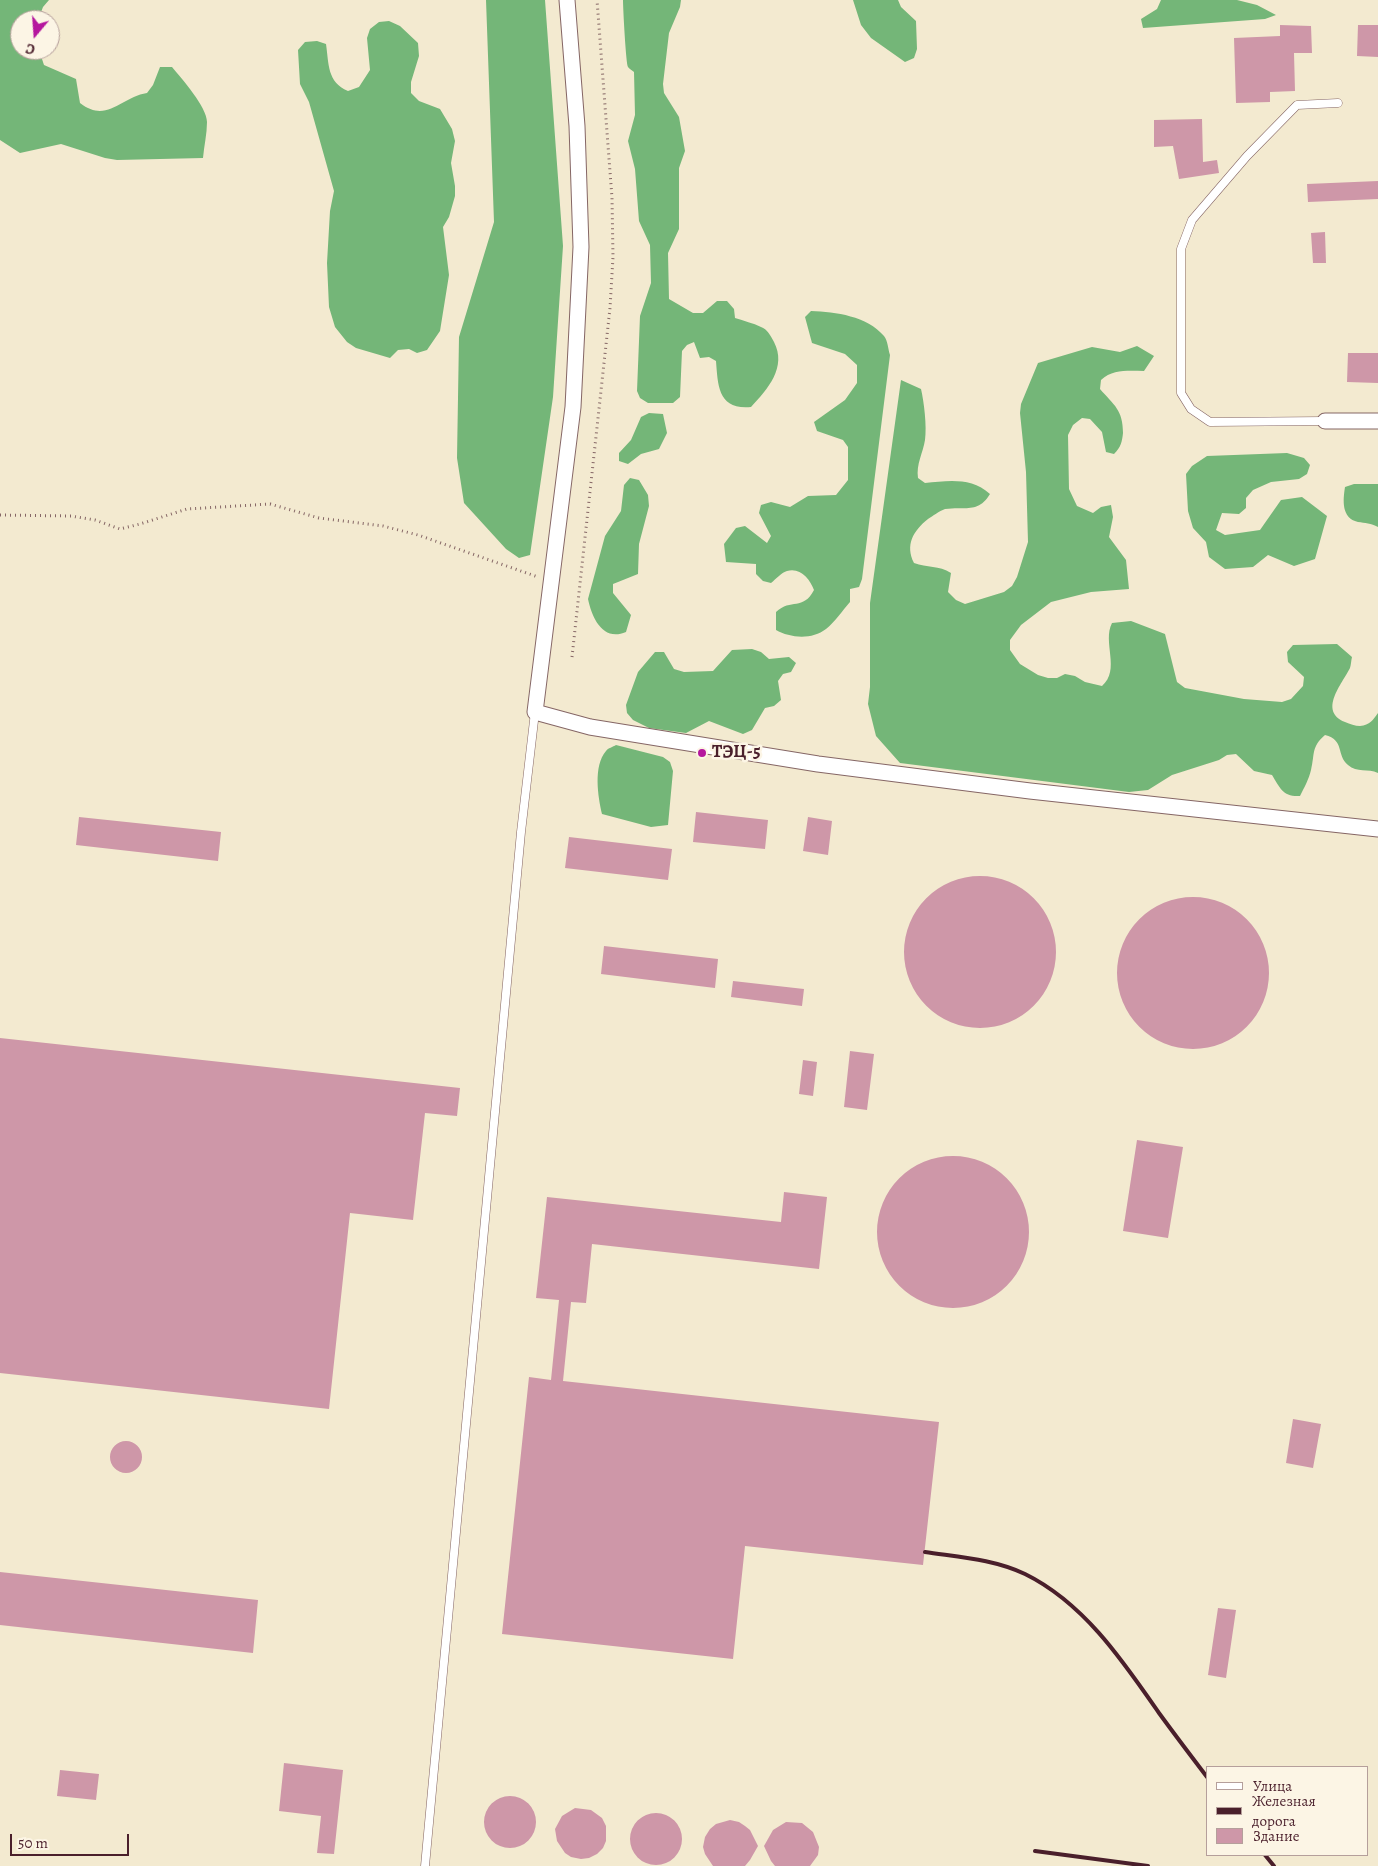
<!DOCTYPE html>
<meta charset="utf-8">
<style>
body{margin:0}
#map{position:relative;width:1378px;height:1866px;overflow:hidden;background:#f3ead0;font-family:Alegreya,serif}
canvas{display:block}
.legend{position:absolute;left:1206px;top:1766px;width:162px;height:90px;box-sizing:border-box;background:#fcf5e5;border:1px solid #b59f9b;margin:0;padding:6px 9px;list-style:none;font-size:15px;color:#4a1f2b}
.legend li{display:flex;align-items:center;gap:10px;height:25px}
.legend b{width:25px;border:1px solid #b59f9b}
.north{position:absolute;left:10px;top:10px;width:50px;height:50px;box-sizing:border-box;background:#fcf5e5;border:1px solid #b59f9b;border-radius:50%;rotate:198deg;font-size:14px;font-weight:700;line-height:20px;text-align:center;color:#4a1f2b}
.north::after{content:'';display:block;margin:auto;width:18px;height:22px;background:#b5179e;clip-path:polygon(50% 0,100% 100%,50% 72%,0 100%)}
.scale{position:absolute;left:10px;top:1834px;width:119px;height:22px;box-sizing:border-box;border:2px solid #4a1f2b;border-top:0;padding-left:6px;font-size:15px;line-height:18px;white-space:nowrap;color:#4a1f2b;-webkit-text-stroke:4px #fcf5e5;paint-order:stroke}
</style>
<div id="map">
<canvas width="1378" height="1866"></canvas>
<ul class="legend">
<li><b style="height:6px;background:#fff"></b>Улица</li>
<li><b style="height:6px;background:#4a1f2b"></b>Железная дорога</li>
<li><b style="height:14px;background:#ce97a8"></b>Здание</li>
</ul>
<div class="north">С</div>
<div class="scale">50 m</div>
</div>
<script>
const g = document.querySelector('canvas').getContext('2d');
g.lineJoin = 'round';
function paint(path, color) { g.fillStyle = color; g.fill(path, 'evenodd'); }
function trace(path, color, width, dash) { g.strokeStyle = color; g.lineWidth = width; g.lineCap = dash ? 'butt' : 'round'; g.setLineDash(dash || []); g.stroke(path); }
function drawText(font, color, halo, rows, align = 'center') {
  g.font = font + ' Alegreya,serif'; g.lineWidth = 5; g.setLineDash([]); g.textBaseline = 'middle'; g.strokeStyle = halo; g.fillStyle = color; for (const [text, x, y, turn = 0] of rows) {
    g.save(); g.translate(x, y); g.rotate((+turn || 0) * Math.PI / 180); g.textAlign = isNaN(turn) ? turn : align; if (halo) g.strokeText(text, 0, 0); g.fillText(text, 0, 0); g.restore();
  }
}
const forest = new Path2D(`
 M0 0H49L43 7 38 20H20V50H39L44 65 76 79 80 103C107 124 121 97 147 93L153 85 160 67H172C182 79 207 107 207 122 207 134 204 146 203 158L117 160 105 158 61 144 20 153 0 140Z
 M486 0H545L563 246 553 397 530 555 519 558 506 549 464 503 457 458 459 337 494 222Z
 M623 0H681L680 7 669 33 663 84 664 93 679 117 685 151 679 168V229L668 253 669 299 693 313H703L717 301H727L734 309 735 318C744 321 753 323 761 327 767 329 771 336 774 342 787 367 768 389 751 407 718 410 718 386 716 361L709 357 700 358 694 342 687 345 682 351 680 397 673 403H648L640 398 637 391 640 316 651 283 650 245 639 221 635 169 628 141 635 115 634 72C632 70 629 69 628 67 626 64 623 9 623 0Z
 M853 0H898L901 7 916 21 917 49 914 58 905 62 871 38 861 25Z
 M1161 0H1237L1257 5 1276 15 1265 19 1143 28 1141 19 1157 9Z
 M389 21 400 26 418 43 419 56 411 82V93L419 101 440 109 452 129 455 141 451 163 455 186V196L449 217 443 227 449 275 440 331 427 350 417 353 409 349 398 350 390 358 356 348 347 342 335 327 329 307 327 263 330 211 334 191 309 102 300 84 298 50 305 42 317 41 326 44C329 64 327 82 348 91L359 87 370 70 367 38 370 29 379 22Z
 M811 311C836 312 867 316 884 336 888 341 888 349 890 355L862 579 859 587 850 589V602C842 611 835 622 826 629 812 640 790 638 776 630V612C791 598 803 611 814 590 810 579 800 567 787 571 782 572 776 579 771 583L763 581 756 574V564L726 562 724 544 736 528 745 526 767 543 771 536 759 513 761 505 771 502 790 507 808 496 836 495 848 480V447L843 440 817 431 814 422 845 400 857 383V365L845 354 812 343 805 317Z
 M1137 346 1154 356 1144 371C1128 371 1113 369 1101 380L1100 389C1114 405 1123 410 1123 433 1122 442 1121 447 1114 454L1106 452 1102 432 1090 419 1082 418 1073 425 1068 435 1069 489 1077 506 1093 513 1101 507 1111 505 1113 517 1109 537 1126 560 1129 589 1091 592 1051 602 1021 625 1010 640V650L1020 664 1038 675 1048 678H1057L1065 674 1075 676 1085 682 1102 686C1121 670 1102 642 1112 623L1131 621 1165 634 1177 682 1185 688 1244 699 1282 702 1291 699 1303 686 1304 677 1288 662 1287 652 1293 645 1337 644 1352 657C1351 661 1351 665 1350 668 1342 684 1318 711 1345 722 1350 724 1355 726 1360 726 1370 725 1373 720 1378 713V773C1368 768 1357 773 1348 765 1336 755 1345 740 1325 735 1311 747 1315 754 1311 770 1309 779 1304 788 1300 796 1283 797 1280 788 1272 775L1254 771 1236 754 1227 755 1219 760 1172 775 1148 790 1129 792 900 763 876 736 868 704 870 687V603L901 380 921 389C924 402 927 426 925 440 923 453 916 464 918 478L925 483C948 481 971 477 990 494 978 514 965 506 945 509 939 511 933 516 928 519 913 531 905 545 914 563 927 568 939 565 951 573L948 592 956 600 965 604 1004 592 1012 586 1017 577 1028 542 1026 472 1020 413 1021 404 1038 363 1092 347 1120 352Z
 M649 413 663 414 667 433 659 449 641 454 628 464 619 461V453L631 440 641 417Z
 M1287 453 1304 458 1310 465 1307 474 1299 479 1271 482 1253 490 1246 498V508L1239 514 1222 513 1216 530 1225 535 1260 530 1281 500 1302 497 1327 516 1315 559 1294 566 1268 555 1253 567 1225 569 1209 557 1206 542 1193 528 1188 511 1186 474 1192 466 1207 456Z
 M630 478 639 480 648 495 649 506 639 544 638 574 613 584V593L631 615 626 632C603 642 592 618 588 599L605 536 621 511 624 485Z
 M1354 484H1378V527C1371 523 1365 523 1358 522 1341 518 1343 500 1345 487Z
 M752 649 761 652 769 659 789 657 796 663 791 672 783 674 778 681 781 700 774 706 765 708 752 730 743 734 709 721 686 733 649 728 633 720 627 713 626 705 638 672 655 652H664L674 669 684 672 713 671 732 650Z
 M616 745 663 757 670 762 673 771 668 825 651 827 602 814C598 797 593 766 606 751 608 748 613 747 616 745Z`);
const building = new Path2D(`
 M1280 25 1311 26 1312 53H1294L1295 91 1270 92V102L1236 103 1234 38 1280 36Z
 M1358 25H1378V57L1357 56Z
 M1202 119 1203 162 1217 160 1219 173 1179 179 1173 146 1154 147V120Z
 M1378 181V199L1308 202 1307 184Z
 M1325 232 1326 263H1313L1311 233Z
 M1348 353H1378V383L1347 382Z
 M696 812 768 820 765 849 693 842Z
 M79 817 221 832 218 861 76 845Z
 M808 817 832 821 828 855 803 851Z
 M569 837 672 849 668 880 565 868Z
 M904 952a76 76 0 1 1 152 0a76 76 0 1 1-152 0Z
 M1117 973a76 76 0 1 1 152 0a76 76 0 1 1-152 0Z
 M604 946 718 959 715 988 601 974Z
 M733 981 804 989 802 1006 731 997Z
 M0 1038 460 1088 457 1116 425 1113 413 1220 350 1213 329 1409 0 1373Z
 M850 1051 874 1054 867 1110 844 1107Z
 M803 1060 817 1062 813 1096 799 1094Z
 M1137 1140 1183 1147 1168 1238 1123 1231Z
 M877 1232a76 76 0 1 1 152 0a76 76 0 1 1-152 0Z
 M784 1192 827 1197 819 1269 592 1244 586 1303 571 1302 563 1381 939 1422 923 1565 745 1546 733 1659 502 1634 529 1377 551 1380 559 1300 536 1298 547 1197 781 1222Z
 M1293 1419 1321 1424 1313 1468 1286 1463Z
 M110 1457a16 16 0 1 1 32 0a16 16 0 1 1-32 0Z
 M0 1572 258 1600 253 1653 0 1625Z
 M1218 1608 1236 1610 1226 1678 1208 1675Z
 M284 1763 343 1770 334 1854 317 1853 321 1816 279 1811Z
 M60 1770 99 1774 96 1800 57 1796Z
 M484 1822a26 26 0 1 1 52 0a26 26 0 1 1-52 0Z
 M575 1808 591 1810 602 1818 606 1826V1841L603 1848 597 1854 589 1858 581 1859 571 1857 565 1853 557 1841 555 1829 562 1816Z
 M630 1839a26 26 0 1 1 52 0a26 26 0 1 1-52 0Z
 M730 1820 739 1822 745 1826 750 1830 758 1846 750 1860 745 1866H713L705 1854 703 1847 705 1837 710 1829 716 1824Z
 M786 1822 802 1823 813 1832 819 1847 818 1855 810 1866H775L771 1861 764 1846 773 1830Z`);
const path = new Path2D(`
 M0 515 71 516 95 520 120 529 140 524 187 509 270 504 319 518 383 526 418 535 538 577
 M572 657 610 308 613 257 612 198 597 0`);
const lane = new Path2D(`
 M1325 421 1210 422 1191 409 1181 393V249L1192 220 1247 156 1297 105 1338 103
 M425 1866 521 832 535 712`);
const street = new Path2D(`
 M567 0 577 126 581 247 573 407 535 712 590 727 818 764 1030 791 1378 829
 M1325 421H1378`);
const rail = new Path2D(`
 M925 1552C958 1557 994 1559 1025 1574 1084 1603 1123 1661 1159 1713 1175 1735 1191 1756 1207 1777
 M1035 1851 1148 1866
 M1265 1855 1274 1866`);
const markers = [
 [702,753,5,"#b5179e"]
];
const poiNames = [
 ["ТЭЦ-5",712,753]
];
paint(forest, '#74b678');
paint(building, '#ce97a8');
trace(lane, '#856665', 9);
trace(street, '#856665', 17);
trace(path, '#856665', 3, [1, 4]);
trace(lane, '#fff', 8);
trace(street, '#fff', 15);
trace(rail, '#4a1f2b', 4);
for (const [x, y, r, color] of markers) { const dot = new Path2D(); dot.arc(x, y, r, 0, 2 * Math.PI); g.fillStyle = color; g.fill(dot); trace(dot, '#fcf5e5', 2); }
drawText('bold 18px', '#4a1f2b', '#fcf5e5', poiNames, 'left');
</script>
